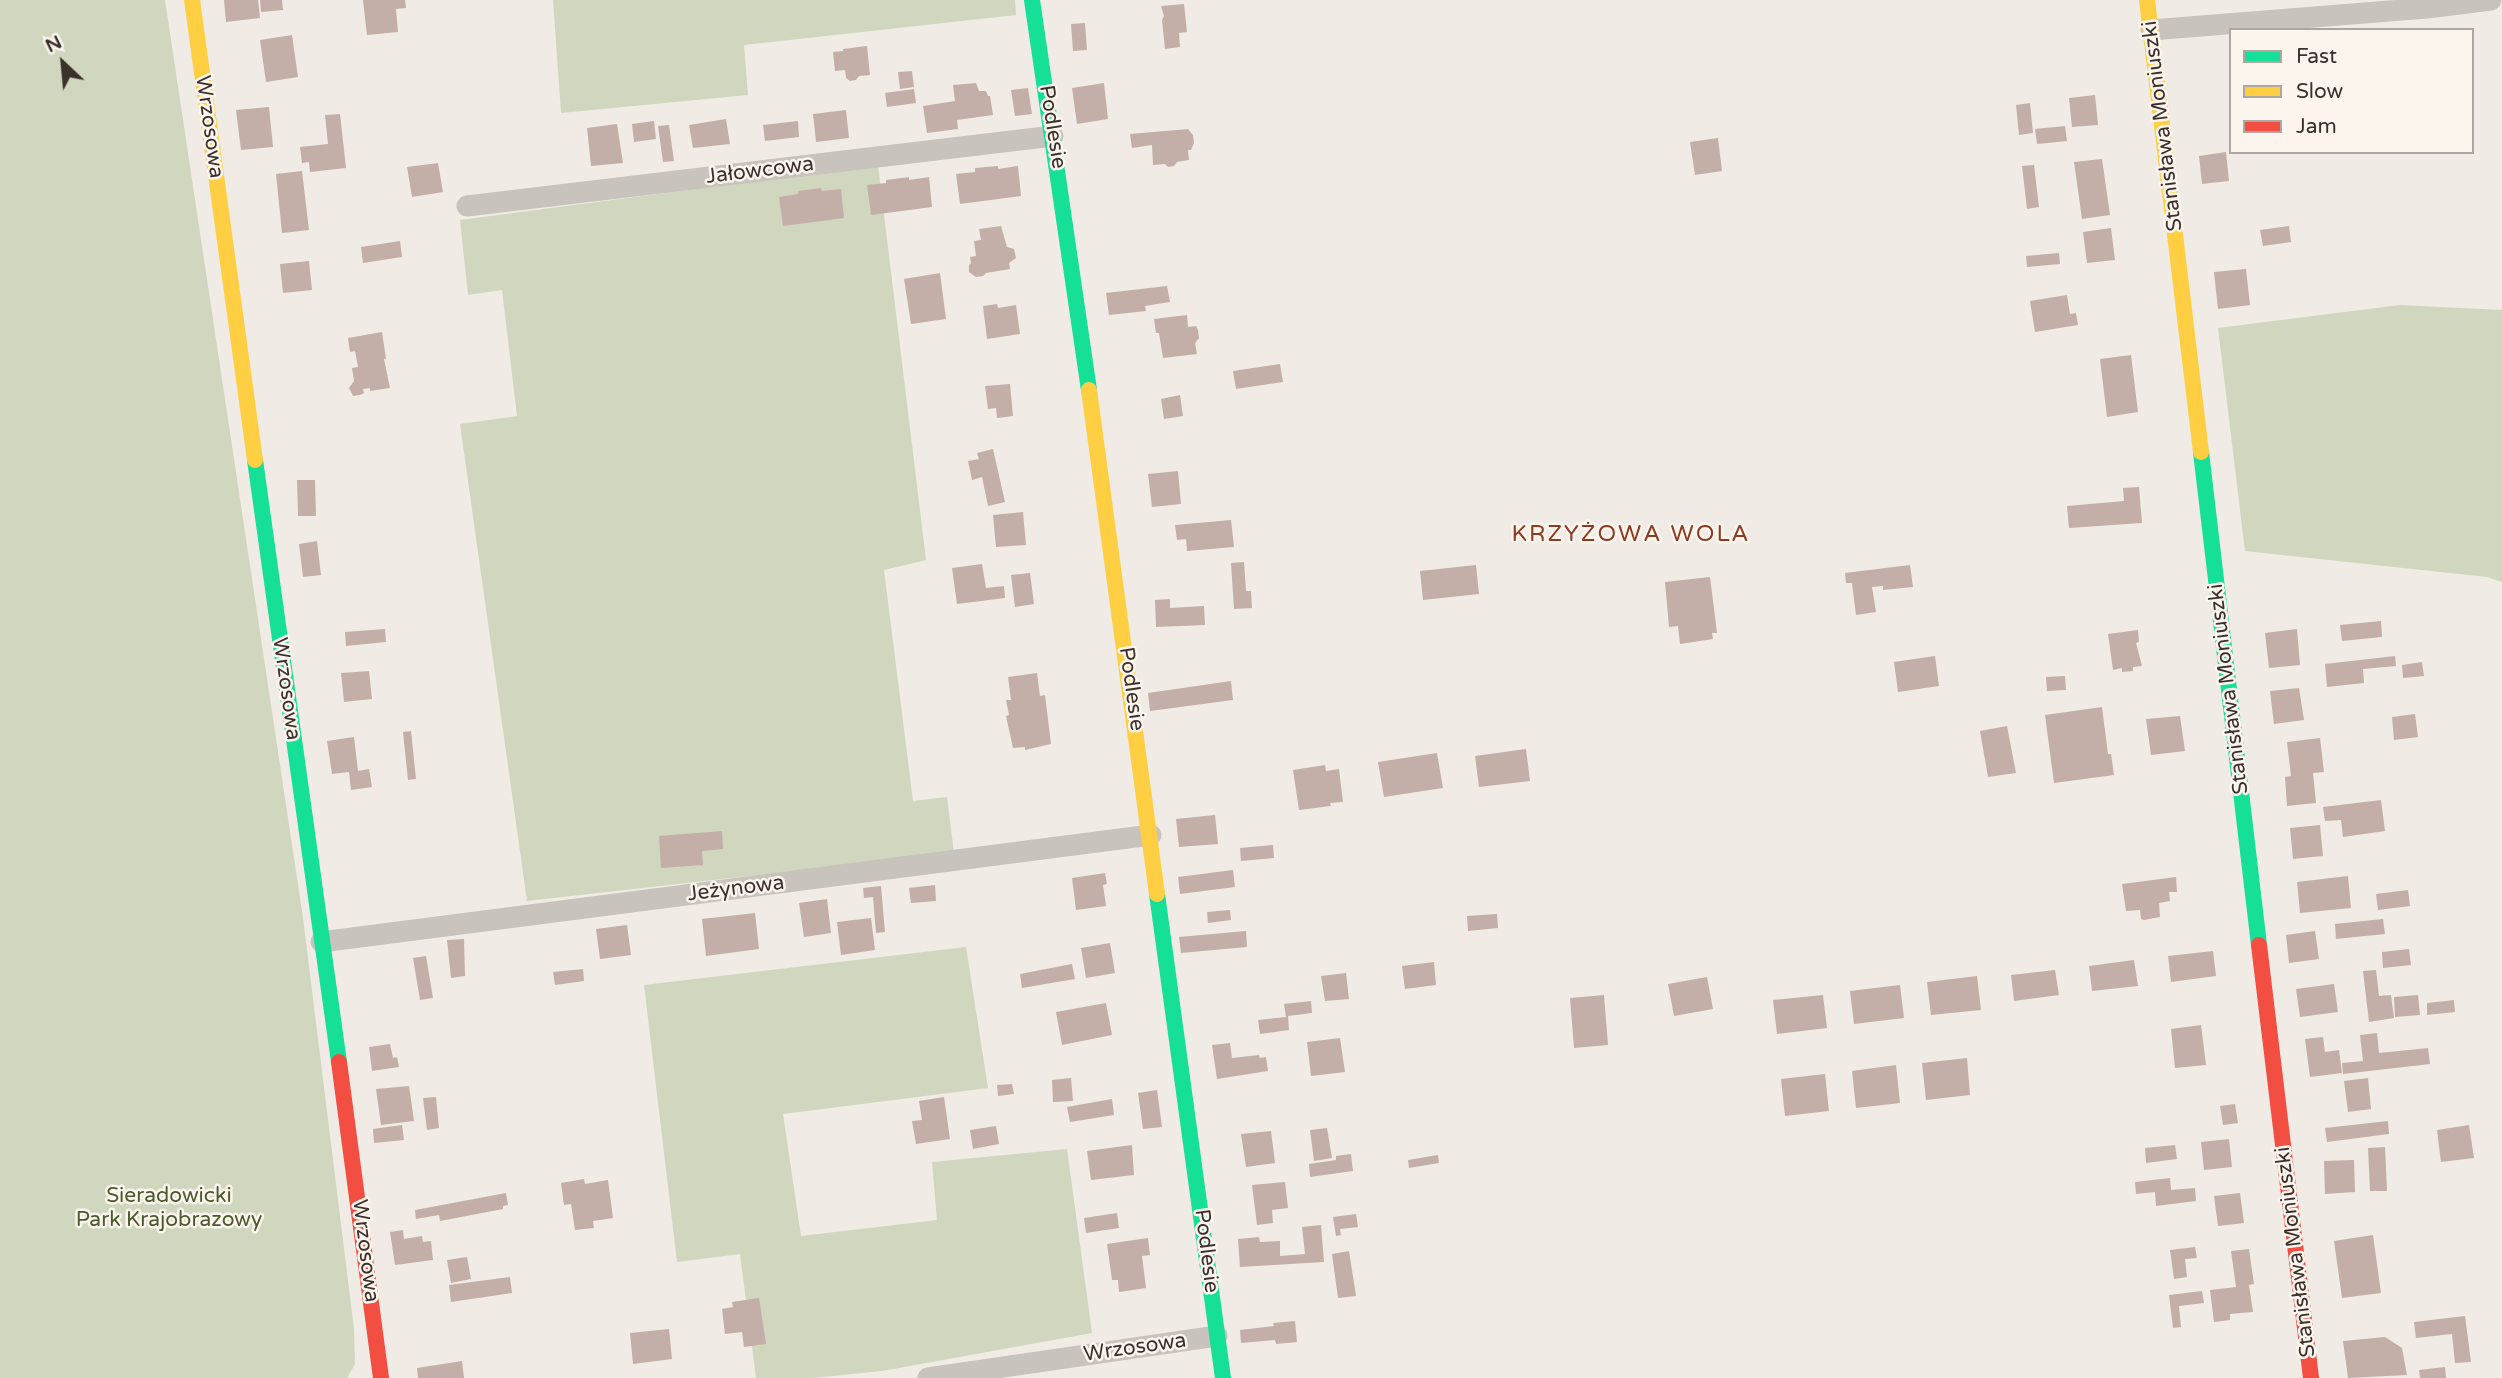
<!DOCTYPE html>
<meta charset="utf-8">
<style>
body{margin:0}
#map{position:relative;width:2502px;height:1378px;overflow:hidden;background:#f0ebe5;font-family:"Varela Round",sans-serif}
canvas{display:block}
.legend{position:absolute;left:2229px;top:28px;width:245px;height:126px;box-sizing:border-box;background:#fbf5ee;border:2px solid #aea6a0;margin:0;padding:9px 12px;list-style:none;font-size:21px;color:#3b302b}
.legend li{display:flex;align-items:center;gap:14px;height:35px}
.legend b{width:35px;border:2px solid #aea6a0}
.north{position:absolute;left:28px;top:28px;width:70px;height:70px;-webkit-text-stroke:5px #fbf5ee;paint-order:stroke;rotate:334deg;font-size:19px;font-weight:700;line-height:28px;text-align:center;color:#3b302b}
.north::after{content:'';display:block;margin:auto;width:24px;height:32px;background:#3b302b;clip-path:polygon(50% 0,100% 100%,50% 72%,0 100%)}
</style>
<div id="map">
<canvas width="2502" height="1378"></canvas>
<ul class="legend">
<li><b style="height:9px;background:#16e098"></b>Fast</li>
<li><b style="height:9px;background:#ffcf43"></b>Slow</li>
<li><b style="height:9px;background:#f24e42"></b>Jam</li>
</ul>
<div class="north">N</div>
</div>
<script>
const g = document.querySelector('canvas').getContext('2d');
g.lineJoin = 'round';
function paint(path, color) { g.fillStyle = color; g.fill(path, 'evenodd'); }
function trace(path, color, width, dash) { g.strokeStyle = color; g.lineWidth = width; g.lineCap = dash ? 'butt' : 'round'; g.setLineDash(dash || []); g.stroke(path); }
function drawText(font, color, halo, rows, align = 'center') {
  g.font = font + ' "Varela Round",sans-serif'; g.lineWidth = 5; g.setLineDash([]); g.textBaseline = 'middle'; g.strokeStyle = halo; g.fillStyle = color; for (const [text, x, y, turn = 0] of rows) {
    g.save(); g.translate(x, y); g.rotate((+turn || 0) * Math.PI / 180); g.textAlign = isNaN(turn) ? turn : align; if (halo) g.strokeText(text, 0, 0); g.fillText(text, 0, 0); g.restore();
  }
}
const green = new Path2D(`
 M0 0H165L303 918 354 1329 355 1364 347 1378H0Z
 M553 0H1015L1016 15 744 45 748 95 561 113Z
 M878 165 926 560 884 570 913 801 947 797 954 853 527 901 460 424 517 416 502 290 468 295 460 220Z
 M2400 305 2502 310V582L2487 577 2245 551 2218 328Z
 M966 947 988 1088 783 1114 801 1236 937 1220 932 1162 1067 1149 1092 1333 882 1371 813 1378H756L740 1254 677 1262 644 985Z`);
const building = new Path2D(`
 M224 0H258L260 18 226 22Z
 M260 0H282L283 10 261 12Z
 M363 0H405L406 8 396 9 398 32 367 35Z
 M1184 4 1187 32 1179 33 1180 47 1165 49 1162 20 1164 16 1161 6Z
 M1085 23 1087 50 1073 51 1071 24Z
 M292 35 298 77 266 82 260 40Z
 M867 46 870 75 859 76 856 80 850 81 846 78 845 70 835 71 833 52 843 51V49Z
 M912 71 914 87 900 89 898 72Z
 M976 83 979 91H986L988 96H990L993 115 957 120 958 129 927 133 923 106 955 101 953 85Z
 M1104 83 1108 119 1077 124 1072 88Z
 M1028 88 1032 114 1015 116 1011 90Z
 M914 89 916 103 887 107 885 93Z
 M2095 95 2098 125 2072 127 2069 98Z
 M2030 103 2033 133 2019 135 2016 105Z
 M269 107 273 147 241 150 236 110Z
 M846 110 849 138 816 142 813 114Z
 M340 114 346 168 310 172 309 162 302 163 300 147 328 144 325 115Z
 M726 119 730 144 693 148 689 125Z
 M654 121 656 139 634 142 632 124Z
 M798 121 799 137 765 141 763 125Z
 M617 124 623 163 591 166 587 128Z
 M669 125 674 161 663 162 658 126Z
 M2065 126 2067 141 2037 144 2035 129Z
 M1188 129 1193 135 1194 143 1191 150H1188L1189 160 1177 162 1174 166 1168 167 1165 164 1153 165 1152 145 1132 148 1130 134Z
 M1718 138 1722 171 1695 175 1690 142Z
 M2226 152 2229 181 2202 184 2199 156Z
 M2102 159 2110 215 2082 219 2074 162Z
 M438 163 443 192 412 197 407 167Z
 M2034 165 2039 207 2027 209 2022 166Z
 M998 166V169L1018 166 1021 196 960 204 956 174 975 172V168Z
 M302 171 309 230 282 233 276 174Z
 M909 177V180L929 177 932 207 871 215 867 185 886 183V180Z
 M821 188 822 191 841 189 844 218 783 226 779 197 798 194V191Z
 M1001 226 1007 247 1014 249 1016 258 1009 263 1010 269 986 273 983 276 976 277 969 272V265L971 263 970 257 976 256 974 241 981 240 979 229Z
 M2289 226 2291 242 2263 246 2260 230Z
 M2111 228 2115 260 2087 263 2083 232Z
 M400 241 402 257 363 263 361 247Z
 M2059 253 2060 264 2027 267 2026 256Z
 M309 261 312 290 283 293 280 264Z
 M2246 269 2250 305 2218 309 2214 272Z
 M940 273 946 319 911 324 904 279Z
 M1167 286 1170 302 1145 306 1146 311 1109 315 1106 293Z
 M2067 295 2070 314 2076 313 2078 325 2035 332 2030 301Z
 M997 304 998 308 1016 305 1020 334 987 339 983 306Z
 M1187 315 1188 327 1196 326 1198 330 1199 338 1195 343 1197 354 1163 358 1159 333H1156L1154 319Z
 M382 332 386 359H384L390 388 370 391V388L363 389 364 393 360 395 353 396 349 388 354 381 352 368 358 367 355 351 350 352 348 338Z
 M2131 355 2138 412 2107 417 2100 359Z
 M1280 364 1283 382 1236 389 1233 371Z
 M1010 384 1013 416 997 418 996 408 988 409 985 386Z
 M1180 395 1183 416 1164 419 1161 399Z
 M993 449 1005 502 988 506 982 477 972 480 968 461 979 459 977 453Z
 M1178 471 1181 504 1152 507 1148 474Z
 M297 480H315L316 516H298Z
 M2139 487 2142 523 2069 528 2067 506 2124 501 2123 488Z
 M1023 512 1026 545 996 547 993 515Z
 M1231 520 1234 547 1187 551 1186 539 1177 540 1175 525Z
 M317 541 321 575 303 577 299 544Z
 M1244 562 1246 591H1251L1252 608 1234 609 1231 563Z
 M982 564 986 588 1004 586 1005 598 957 604 952 568Z
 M1476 565 1479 594 1423 600 1420 571Z
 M1910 565 1913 587 1883 590V586L1872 587 1876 612 1856 615 1852 583H1846L1845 573Z
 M1030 573 1034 604 1015 607 1011 575Z
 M1710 577 1717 633H1712L1713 639 1680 644 1678 626 1669 627 1665 582Z
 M1170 599V608L1204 606 1205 625 1156 627 1155 600Z
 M2381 621 2382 637 2342 641 2340 625Z
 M385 629 386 642 346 646 345 632Z
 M2297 629 2300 665 2269 668 2265 633Z
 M2138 630 2139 642 2136 643 2142 666 2133 667V671L2122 672V668L2113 670 2108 634Z
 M1935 656 1939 686 1898 692 1894 662Z
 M2395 656 2396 666 2363 669 2364 683 2327 687 2325 664Z
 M2422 662 2424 676 2403 678 2402 665Z
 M369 671 372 699 344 702 341 673Z
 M1037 673 1040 696 1045 695 1051 744 1025 750V747L1013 748 1006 716 1009 715 1006 700H1011L1008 677Z
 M2065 676 2066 690 2047 691 2046 677Z
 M1231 681 1233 700 1150 711 1148 693Z
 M2299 688 2304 720 2274 724 2270 691Z
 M2102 707 2108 754H2111L2114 775 2054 783 2045 715Z
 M2415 714 2418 737 2394 740 2392 717Z
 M2180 716 2185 751 2151 755 2146 719Z
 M2007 726 2016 773 1988 777 1980 731Z
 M411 731 416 779 408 780 403 732Z
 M354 737 358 771 369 769 372 787 351 790 349 772 332 774 327 741Z
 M2320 738 2324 772 2313 773 2316 803 2287 806 2285 777 2291 776 2287 742Z
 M1526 749 1530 781 1479 787 1475 756Z
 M1437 753 1443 788 1384 797 1378 762Z
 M1325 765 1326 771 1339 769 1343 802 1330 803 1331 806 1299 810 1293 770Z
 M2381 800 2385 831 2343 837 2341 820 2325 821 2323 807Z
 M1215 815 1218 844 1179 847 1176 819Z
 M2320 825 2323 856 2293 859 2290 828Z
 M722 831 723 849 702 851 703 865 661 868 659 836Z
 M1273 845 1274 858 1241 861 1240 848Z
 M1233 870 1235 887 1180 894 1178 877Z
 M1105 873 1107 884 1103 885 1106 906 1076 910 1072 878Z
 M2348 876 2351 908 2300 913 2297 882Z
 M2176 877 2177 892H2169L2170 901 2159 903 2160 917 2144 920 2141 919 2140 910 2126 911 2122 884Z
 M935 885 936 901 911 903 909 888Z
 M881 886 885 932 876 933 873 897 864 898 863 888Z
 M2408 890 2410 906 2378 910 2376 894Z
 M827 899 831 933 804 937 799 903Z
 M1230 910 1231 920 1208 923 1207 912Z
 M755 913 759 949 706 956 702 919Z
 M1497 914 1498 928 1468 931 1467 916Z
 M871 918 875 950 841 955 837 922Z
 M2383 919 2385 934 2336 939 2335 924Z
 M627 925 631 955 600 959 596 929Z
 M1246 931 1247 947 1181 953 1179 937Z
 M2315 931 2319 959 2289 963 2286 935Z
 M464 939 465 976 451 978 447 940Z
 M1110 943 1115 973 1086 978 1081 948Z
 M2409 949 2411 965 2383 968 2382 952Z
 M2213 951 2216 976 2171 982 2168 956Z
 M426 956 433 998 420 1000 413 958Z
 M2134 960 2138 986 2092 991 2089 966Z
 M1434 962 1436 985 1405 989 1402 966Z
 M1072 964 1075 979 1022 988 1020 974Z
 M583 969 584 981 555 985 553 972Z
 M2055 970 2059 995 2014 1001 2011 975Z
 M2376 970 2379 996 2391 995 2394 1018 2369 1022 2363 971Z
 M1346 973 1349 999 1325 1001 1321 976Z
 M1977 976 1981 1010 1931 1015 1927 982Z
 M1707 977 1713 1009 1674 1016 1668 984Z
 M2334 984 2338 1012 2300 1017 2296 989Z
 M1900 985 1904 1018 1854 1024 1850 991Z
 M1604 995 1608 1045 1574 1048 1570 998Z
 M1823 995 1827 1028 1777 1034 1773 1000Z
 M2418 995 2420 1015 2395 1017 2394 997Z
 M2454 1000 2455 1012 2427 1015V1003Z
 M1311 1001 1312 1013 1288 1016 1289 1030 1260 1034 1258 1020 1286 1017 1284 1004Z
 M1106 1003 1112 1035 1062 1045 1056 1012Z
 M2201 1025 2206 1065 2175 1068 2171 1029Z
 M2377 1033 2379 1053 2428 1048 2430 1064 2343 1074 2342 1063 2363 1061 2360 1035Z
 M2323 1037 2325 1052 2339 1050 2342 1073 2310 1077 2305 1039Z
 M1340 1038 1345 1072 1311 1076 1307 1042Z
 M1230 1043 1232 1058 1259 1055 1260 1058 1266 1057 1268 1071 1217 1079 1212 1045Z
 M390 1044 393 1058 397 1057 399 1067 372 1071 369 1047Z
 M1967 1058 1970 1095 1926 1100 1922 1063Z
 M1896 1065 1900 1103 1856 1108 1852 1071Z
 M1825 1074 1829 1111 1785 1116 1781 1079Z
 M1071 1078 1073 1101 1053 1102 1052 1080Z
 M2368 1078 2371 1109 2348 1112 2344 1081Z
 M1012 1084 1014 1094 998 1096 997 1085Z
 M409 1086 414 1121 381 1125 376 1089Z
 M1157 1090 1162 1127 1143 1129 1138 1093Z
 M436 1097 439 1128 427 1130 423 1098Z
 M944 1097 950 1139 916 1144 912 1121 922 1120 919 1101Z
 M1112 1099 1114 1115 1070 1122 1067 1107Z
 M2235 1104 2238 1123 2223 1125 2220 1106Z
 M2388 1121 2389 1134 2327 1142 2325 1128Z
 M402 1125 404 1140 374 1143 373 1129Z
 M2469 1125 2474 1158 2441 1162 2437 1130Z
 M996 1126 999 1144 973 1149 970 1130Z
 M1327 1128 1332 1158 1314 1161 1310 1130Z
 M1271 1131 1275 1163 1246 1167 1241 1134Z
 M2229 1139 2232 1167 2204 1170 2201 1142Z
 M1132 1145 1134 1175 1091 1180 1087 1151Z
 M2175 1145 2177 1159 2146 1163 2145 1148Z
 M2385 1147 2387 1191H2370L2368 1148Z
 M1351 1154 1353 1171 1310 1177 1309 1164 1336 1160V1156Z
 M1438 1155 1439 1163 1409 1168 1408 1160Z
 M2354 1160 2355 1192 2325 1194 2324 1161Z
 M2170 1178 2171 1190 2195 1188 2196 1201 2156 1206 2155 1192 2136 1194 2135 1182Z
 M584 1179 585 1184 608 1180 613 1218 593 1221 594 1228 575 1230 571 1204 564 1205 561 1183Z
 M1285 1182 1288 1208 1272 1210 1273 1223 1257 1225 1252 1185Z
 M506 1193 508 1205 503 1206V1209L440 1221 439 1215 416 1219 415 1210Z
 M2240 1193 2244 1223 2218 1226 2214 1196Z
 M1117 1213 1119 1228 1086 1233 1084 1218Z
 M1356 1214 1358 1227 1340 1229 1341 1235 1336 1236 1333 1217Z
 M1321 1225 1324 1262 1240 1267 1238 1239 1259 1237 1260 1242 1280 1241V1256L1305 1254 1302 1227Z
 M403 1230 404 1239 422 1236 423 1242 431 1241 433 1260 395 1265 390 1232Z
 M2373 1235 2381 1293 2342 1298 2334 1241Z
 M1148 1238 1150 1255 1142 1256 1146 1288 1119 1292 1118 1280H1112L1107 1244Z
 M2195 1247 2197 1258 2185 1259 2187 1277 2174 1279 2170 1250Z
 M2249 1249 2254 1284 2249 1285 2253 1312 2230 1314V1320L2214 1322 2210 1290 2236 1287 2231 1251Z
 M1349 1251 1356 1296 1338 1298 1332 1254Z
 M467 1257 471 1279 451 1283 447 1260Z
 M510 1277 512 1293 451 1302 449 1285Z
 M2202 1291 2204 1303 2179 1306 2181 1327 2173 1328 2169 1295Z
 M759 1298 766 1344 744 1347 742 1332 725 1334 722 1309 733 1307 732 1302Z
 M2465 1316 2471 1362 2455 1363 2452 1334 2416 1338 2414 1322Z
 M1295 1321 1297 1342 1276 1344 1275 1340 1241 1343 1240 1330 1274 1326 1273 1323Z
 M669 1329 672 1359 633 1364 630 1333Z
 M2385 1337 2402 1348 2407 1375 2348 1378 2343 1341Z
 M462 1361 464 1378H418L417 1368Z
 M2445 1367 2446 1378H2420L2419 1370Z`);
const street = new Path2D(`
 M2151 30 2427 8 2491 0
 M467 206 1053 136
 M321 942 1151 835
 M928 1378 1217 1336`);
const fast = new Path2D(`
 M1032 0 1089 390
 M2201 452 2259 945
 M255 460 339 1062
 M1157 894 1223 1378`);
const slow = new Path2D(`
 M192 0 255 460
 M2147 0 2201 452
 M1089 390 1157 894`);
const jam = new Path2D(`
 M2259 945 2311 1378
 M339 1062 381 1378`);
const streetNames = [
 ["Stanisława Moniuszki",2163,126,-97],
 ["Wrzosowa",209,127,82],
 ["Podlesie",1052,127,81],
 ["Jałowcowa",760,171,-7],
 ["Wrzosowa",286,689,82],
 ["Podlesie",1131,689,82],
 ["Stanisława Moniuszki",2229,689,-97],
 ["Jeżynowa",736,889,-7],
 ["Wrzosowa",365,1251,83],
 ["Podlesie",1206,1251,83],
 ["Stanisława Moniuszki",2296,1252,-97],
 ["Wrzosowa",1135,1348,-8]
];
const parkNames = [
 ["Sieradowicki",169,1196],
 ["Park Krajobrazowy",169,1220]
];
const neighbourhoodNames = [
 ["KRZYŻOWA WOLA",1631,535]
];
paint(green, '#d1d6bf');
paint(building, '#c3afa7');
trace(street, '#c9c3be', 21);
trace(fast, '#16e098', 16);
trace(slow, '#ffcf43', 16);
trace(jam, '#f24e42', 16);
drawText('21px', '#3b302b', '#fbf5ee', streetNames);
drawText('21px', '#4a5a2e', '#fbf5ee', parkNames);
g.letterSpacing = '2px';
drawText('23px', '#8c3b22', '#fbf5ee', neighbourhoodNames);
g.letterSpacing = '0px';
</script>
